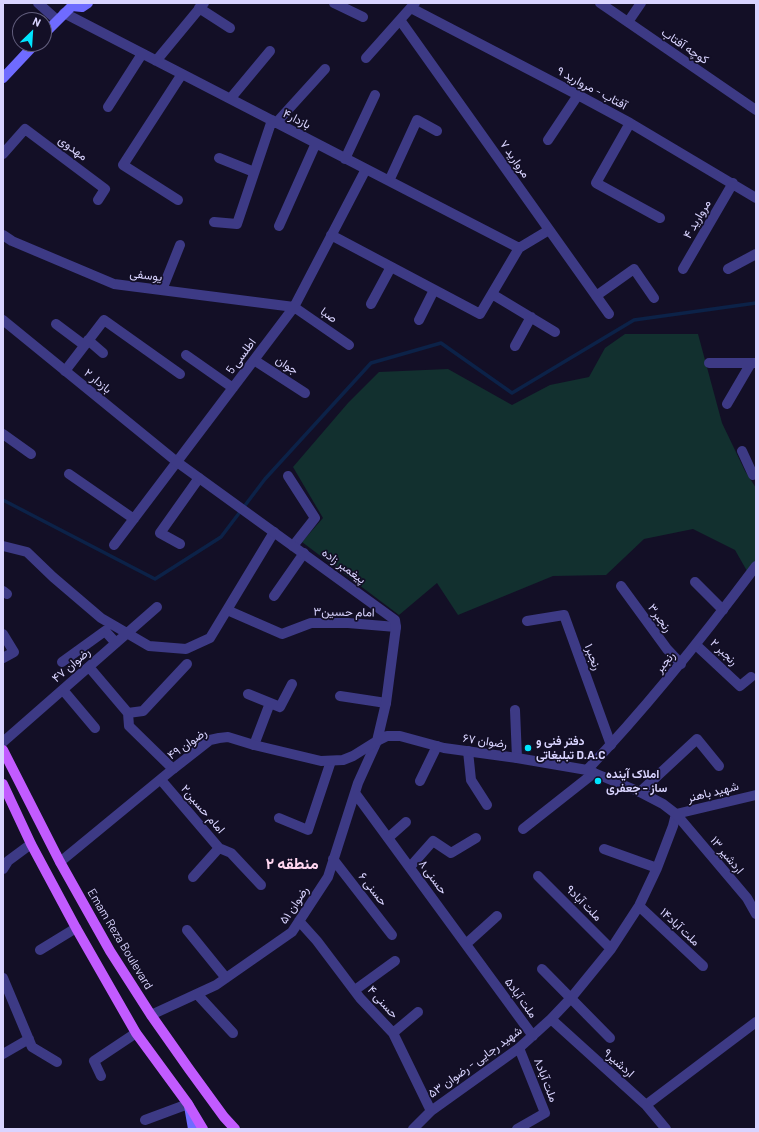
<!DOCTYPE html>
<meta charset="utf-8">
<style>
body{margin:0}
#map{position:relative;width:759px;height:1132px;overflow:hidden;background:#130f26;font-family:Barlow,sans-serif}
canvas{display:block}
.frame{position:absolute;inset:0;border:4px solid #d9d4ff;pointer-events:none}
.north{position:absolute;left:12px;top:12px;width:40px;height:40px;box-sizing:border-box;background:#130f26;border:1px solid #625e7d;border-radius:50%;rotate:25deg;font-size:11px;font-weight:700;line-height:16px;text-align:center;color:#d9d4ff}
.north::after{content:'';display:block;margin:auto;width:14px;height:18px;background:#00e5ff;clip-path:polygon(50% 0,100% 100%,50% 72%,0 100%)}
</style>
<div id="map">
<canvas width="759" height="1132"></canvas>
<div class="frame"></div>
<div class="north">N</div>
</div>
<script>
const g = document.querySelector('canvas').getContext('2d');
g.lineJoin = 'round';
function paint(path, color) { g.fillStyle = color; g.fill(path, 'evenodd'); }
function trace(path, color, width, dash) { g.strokeStyle = color; g.lineWidth = width; g.lineCap = dash ? 'butt' : 'round'; g.setLineDash(dash || []); g.stroke(path); }
function drawText(font, color, halo, rows, align = 'center') {
  g.font = font + ' Barlow,Vazirmatn,sans-serif'; g.lineWidth = 3.5; g.setLineDash([]); g.textBaseline = 'middle'; g.strokeStyle = halo; g.fillStyle = color; for (const [text, x, y, turn = 0] of rows) {
    g.save(); g.translate(x, y); g.rotate((+turn || 0) * Math.PI / 180); g.textAlign = isNaN(turn) ? turn : align; if (halo) g.strokeText(text, 0, 0); g.fillText(text, 0, 0); g.restore();
  }
}
const green = new Path2D(`
 M625 334H698L722 423 745 471 756 488V571L751 578 735 550 693 529 644 539 606 575 553 576 458 615 437 583 399 615 302 542 323 518 293 467 348 403 379 372 448 369 512 405 550 385 589 377 605 348Z`);
const stream = new Path2D(`
 M3 500 155 579 221 537 265 479 371 363 441 343 512 393 634 320 756 303`);
const minor = new Path2D(`
 M38 3 57 20
 M334 3 363 17
 M600 3 756 110
 M199 8 230 28
 M411 8 578 95 630 123 756 198
 M64 13 519 248
 M400 20 609 314
 M628 22 641 3
 M366 58 415 3
 M156 61 204 3
 M230 99 270 51
 M108 107 142 54
 M276 123 325 69
 M630 123 596 183 660 218
 M548 140 578 95
 M3 154 25 129 105 189 98 200
 M219 158 254 172
 M345 159 375 95
 M389 181 417 120 437 131
 M178 200 123 165 182 74
 M214 222 237 224 272 120
 M279 226 316 143
 M3 235 12 241 114 284 294 307 349 345
 M331 235 480 314 519 248 549 230
 M683 269 733 183
 M728 269 756 254
 M162 290 180 245
 M492 294 555 332
 M596 296 634 269 654 298
 M371 304 391 267
 M419 320 434 290
 M56 324 84 345
 M88 340 103 353
 M515 346 531 317
 M186 355 233 388
 M254 360 305 393
 M709 363H756
 M65 371 104 320 180 374
 M727 404 751 363
 M3 434 31 454
 M742 451 753 475 756 473
 M69 474 134 519
 M288 476 315 518 293 546
 M180 544 160 533 199 478
 M114 545 294 307 366 169
 M3 546 27 552 53 577 101 618 149 646 186 649 210 638 274 532
 M695 582 723 610
 M621 586 667 649 681 664
 M3 591 7 594
 M274 596 304 553
 M227 610 282 634 311 623H348L396 627
 M527 621 564 615 611 745
 M3 634 14 652 3 658
 M696 645 740 686 751 677
 M62 662 105 631 116 643
 M89 667 128 713 129 726 173 769
 M63 690 95 728
 M248 694 280 707 292 684
 M340 696 386 703
 M515 710 517 758
 M128 713 143 711 187 664
 M3 742 157 607
 M254 745 270 703
 M468 751 471 780 487 805
 M161 780 219 848 231 853 261 885
 M420 781 437 746
 M640 792 697 739 719 766
 M355 793 533 1036
 M279 818 308 830 331 761
 M523 829 594 773
 M388 838 406 822
 M604 849 657 868
 M333 859 392 935
 M410 867 433 841 451 853 476 838
 M3 869 8 861 31 844
 M538 876 611 949
 M193 877 219 848
 M639 906 703 966
 M299 921 317 941 360 998 393 1033 431 1111
 M187 930 226 978
 M466 944 497 916
 M40 950 76 928
 M542 969 610 1038
 M3 978 32 1047 57 1062
 M355 990 395 961
 M197 994 233 1033
 M151 1015 216 985 292 932 328 877 358 783 377 741
 M551 1019 646 1105 666 1129
 M393 1033 418 1012
 M3 1054 29 1039
 M101 1076 94 1061 136 1033
 M646 1105 756 1022
 M145 1120 188 1104
 M413 1129 431 1111 519 1048 551 1019 571 998 611 949 639 906 657 868 673 826 676 814
 M517 1129 545 1113 519 1048`);
const tertiary = new Path2D(`
 M3 320 177 462 395 620 396 627 386 703 377 741
 M587 770C648 706 703 637 756 566
 M676 814 756 795
 M60 862 173 769 210 740 219 738 228 737 254 745 321 761 343 760 353 756 377 741 387 736H400L444 748 517 758 587 770 640 792 663 804 676 814 747 898 756 914`);
const secondary = new Path2D(`
 M72 6 82 7 88 3
 M44 34 72 6 74 3
 M3 78 35 44
 M189 1106 193 1129`);
const primary = new Path2D(`
 M3 750 60 862 110 951 151 1015 189 1069 224 1117 235 1129
 M3 784 31 844 76 928 136 1033 188 1104 203 1129`);
const markers = [
 [528,748,4,"#00e5ff"],
 [598,781,4,"#00e5ff"]
];
const streetNames = [
 ["کوچه آفتاب",685,46,34],
 ["آفتاب - مروارید ۹",592,88,28],
 ["بازدار۴",297,119,27],
 ["مهدوی",73,148,37],
 ["مروارید ۷",515,159,55],
 ["مروارید ۴",697,219,-60],
 ["یوسفی",146,275,7],
 ["صبا",329,315,35],
 ["اطلسی 5",241,356,-53],
 ["جوان",287,365,33],
 ["بازدار ۲",98,381,39],
 ["پیغمبر زاده",344,566,36],
 ["امام حسین۳",344,612,1],
 ["رنجبر۳",660,618,54],
 ["رنجبر ۲",724,652,44],
 ["رنجبر۱",593,657,70],
 ["رنجبر",665,662,-50],
 ["رضوان ۴۷",71,665,-41],
 ["رضوان ۶۷",485,741,8],
 ["رضوان ۴۹",187,744,-35],
 ["شهید باهنر",713,792,-14],
 ["امام حسین۲",203,809,49],
 ["اردشیر ۱۳",727,855,50],
 ["حسنی ۸",433,877,54],
 ["حسنی ۶",373,889,52],
 ["ملت آباد۹",584,903,45],
 ["رضوان ۵۱",294,905,-56],
 ["ملت آباد۱۴",680,927,43],
 ["Emam Reza Boulevard",120,939,59],
 ["ملت آباد۵",521,998,54],
 ["حسنی ۴",383,1002,48],
 ["شهید رجایی - رضوان ۵۳",475,1062,-36],
 ["اردشیر۹",619,1063,42],
 ["ملت آباد۸",546,1080,69]
];
const poiNames = [
 ["دفتر فنی و",536,741],
 ["تبلیغاتی D.A.C",536,755],
 ["املاک آینده",606,774],
 ["ساز - جعفری",606,788]
];
const districtNames = [
 ["منطقه ۲",292,864]
];
paint(green, '#12302f');
trace(stream, '#0c2248', 3.5);
trace(minor, '#3d3a85', 10);
trace(tertiary, '#3d3a85', 10);
trace(secondary, '#6f6bff', 10);
trace(primary, '#c25bff', 10);
for (const [x, y, r, color] of markers) { const dot = new Path2D(); dot.arc(x, y, r, 0, 2 * Math.PI); g.fillStyle = color; g.fill(dot); trace(dot, '#130f26', 1.5); }
drawText('12px', '#d9d4ff', '#130f26', streetNames);
drawText('bold 12px', '#d9d4ff', '#130f26', poiNames, 'left');
drawText('bold 16px', '#ffd6f0', '#130f26', districtNames);
</script>
